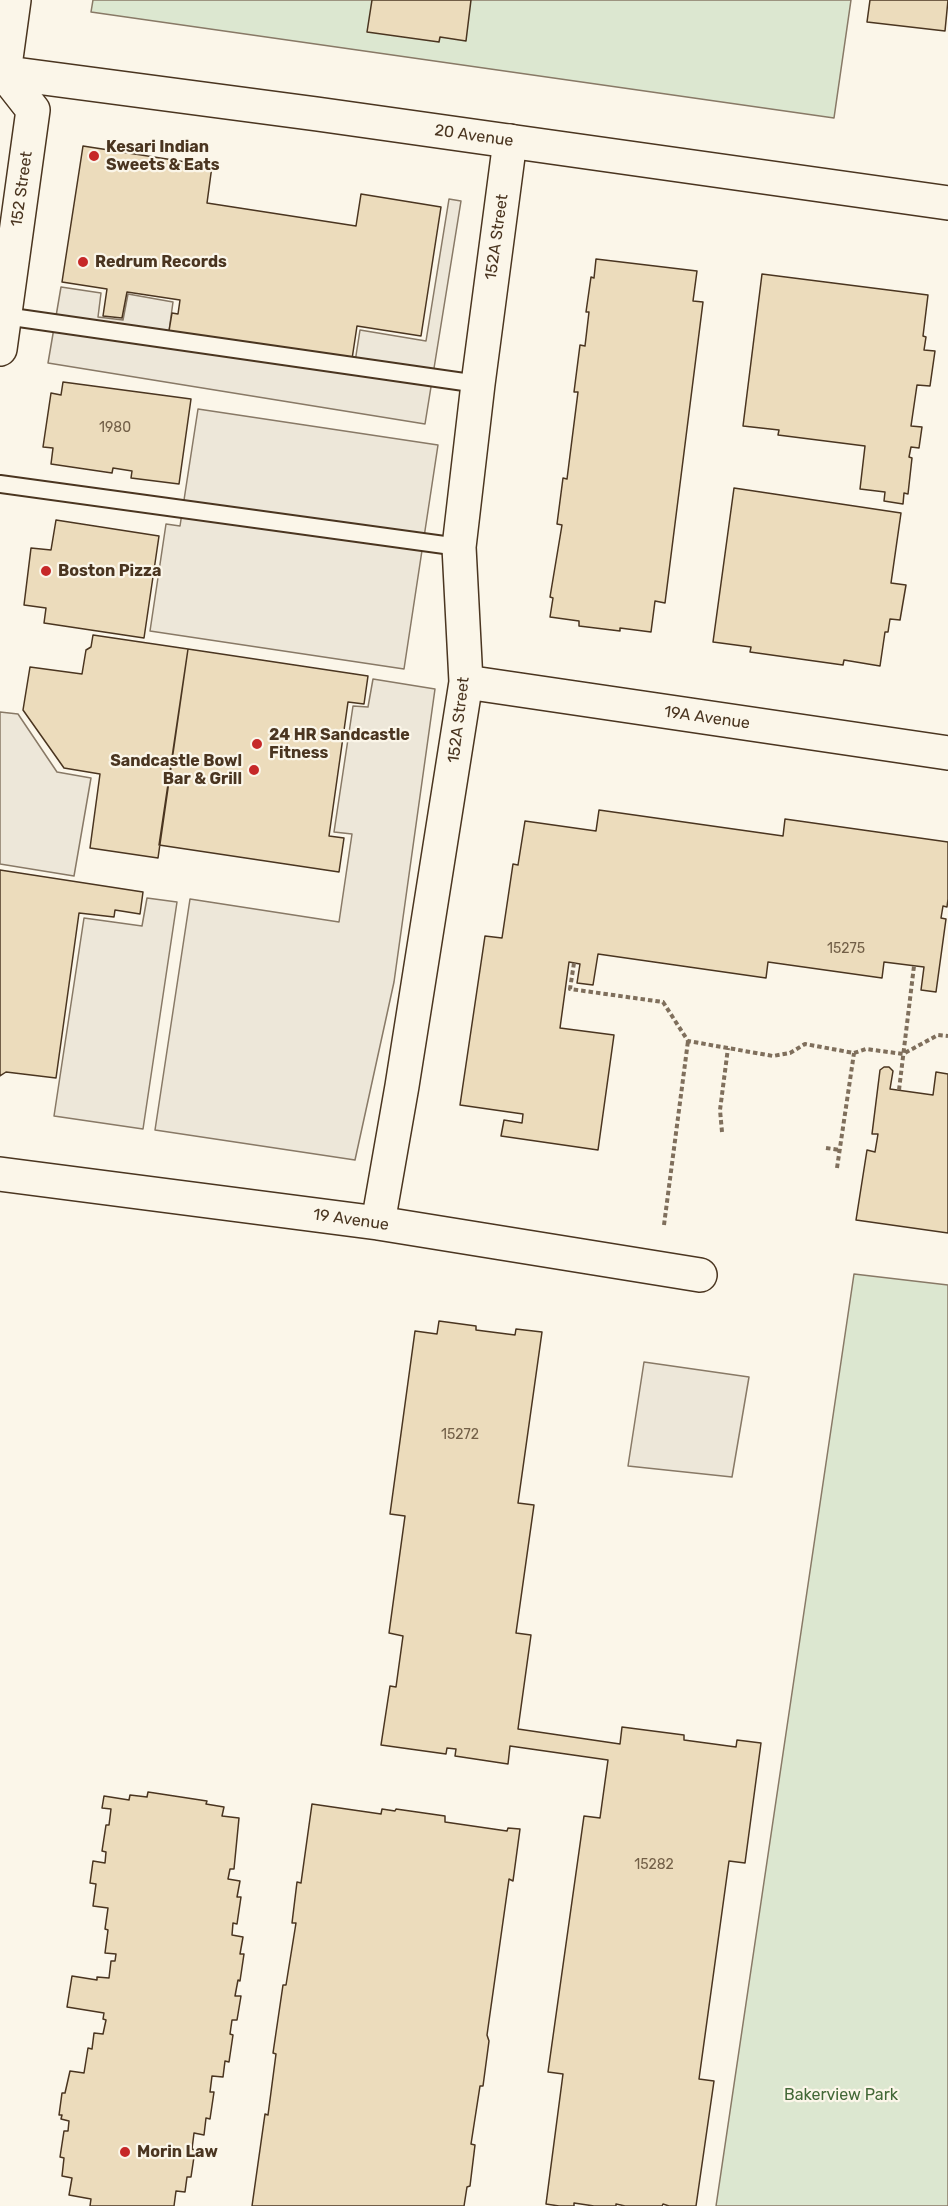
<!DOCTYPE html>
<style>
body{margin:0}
canvas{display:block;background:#fbf6e9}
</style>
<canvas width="948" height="2206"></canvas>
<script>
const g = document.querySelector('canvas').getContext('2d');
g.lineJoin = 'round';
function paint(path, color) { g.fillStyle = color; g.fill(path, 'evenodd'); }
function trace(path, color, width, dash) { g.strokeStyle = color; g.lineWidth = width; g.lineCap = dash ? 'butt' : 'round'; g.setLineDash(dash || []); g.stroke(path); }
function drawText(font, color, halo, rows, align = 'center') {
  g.font = font + ' Rubik,sans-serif'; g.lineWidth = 4.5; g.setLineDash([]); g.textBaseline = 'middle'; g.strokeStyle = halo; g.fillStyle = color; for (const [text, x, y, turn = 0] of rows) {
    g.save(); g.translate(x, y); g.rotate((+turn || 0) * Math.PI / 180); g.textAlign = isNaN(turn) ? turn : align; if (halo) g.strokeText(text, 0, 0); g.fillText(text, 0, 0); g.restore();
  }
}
const green = new Path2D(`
 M93 0H851L834 118 91 12Z
 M854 1274 948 1285V2206H716Z`);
const parking = new Path2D(`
 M449 199 461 201 425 424 48 363 61 287 101 293 98 317 123 320 128 294 173 302 169 331 355 362 360 330 426 341Z
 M198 409 438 445 404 669 150 631 166 524 180 526Z
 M373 679 435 689 394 982 355 1160 155 1130 190 899 339 922 352 834 334 832 353 706 368 707Z
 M0 712 18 714 57 772 91 778 74 876 0 864Z
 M147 898 177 902 143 1129 54 1116 84 918 142 926Z
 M644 1362 749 1377 732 1477 628 1466Z`);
const building = new Path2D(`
 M372 0H471L466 41 440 37 439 42 367 32Z
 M870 0H948L945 31 867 22Z
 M83 146 212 166 207 203 356 226 361 194 441 207 421 336 357 326 352 359 169 331 172 313 178 314 180 300 127 292 122 318 103 316 107 289 62 282Z
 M596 259 697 271 693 301 703 302 665 603 655 601 651 632 620 628V631L579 626V621L550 617 553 598 550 597 562 525 557 524 563 478 567 479 578 392H574L580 345 585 346 589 312H586L591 277 594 278Z
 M762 274 928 295 923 336 926 337 924 350 935 351 930 386 917 385 911 426 922 427 919 448 911 447 909 457 912 458 908 494 904 493 903 504 884 501 885 492 860 489 865 446 778 435 779 430 743 426Z
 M63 382 191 399 179 484 131 478 132 471 113 468 112 473 51 464 53 448 43 447 51 393 61 395Z
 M734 488 901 513 891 583 906 585 900 620 890 619 888 632H885L880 666 844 660 843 665 750 652 751 647 713 642Z
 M56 520 159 536 144 638 44 623 46 608 24 605 31 548 51 550Z
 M93 635 188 649 158 858 90 848 100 774 64 768 23 710 30 667 82 674 86 650 91 647Z
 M188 649 368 676 364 704 348 702 329 836 344 838 339 872 159 845Z
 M599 810 783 836 785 819 948 842V899L947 907 943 906 941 918 946 919 936 992 921 990 924 967 884 962 882 978 768 962 766 978 598 954 593 985 577 983 580 964 569 962 560 1028 614 1035 598 1150 501 1136 504 1120 522 1123 523 1114 460 1105 485 936 502 938 513 864 518 865 525 821 596 831Z
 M0 870 143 892 140 914 115 910 114 917 79 913 56 1078 6 1072 0 1076Z
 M884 1067H889L893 1071 890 1089 933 1095 936 1072 948 1074V1233L856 1220 867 1150 875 1152 878 1134H872L880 1070Z
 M439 1321 476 1326V1330L515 1335 516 1329 542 1332 518 1503 534 1505 516 1633 531 1635 518 1729 620 1744 622 1727 684 1735V1740L736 1747 737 1740 761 1743 745 1863 729 1861 699 2079 714 2081 696 2206H669L663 2204 662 2206H625L616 2204V2206H594L574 2203V2206H559L546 2204 563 2074 548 2072 584 1816 600 1818 608 1760 510 1746 508 1764 455 1756 456 1749 447 1748 446 1754 381 1745 390 1686 396 1687 403 1636 389 1633 405 1516 390 1514 415 1331 437 1334Z
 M148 1792 207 1801 206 1804 224 1807 222 1816 239 1818 234 1869H230L228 1879 240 1881 237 1897H241L237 1924 233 1923 232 1935 243 1937 240 1954H244L240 1981 238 1980 235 1996H241L237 2020H232L230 2034 233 2035 229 2062 225 2061 223 2077 212 2076 210 2092H214L210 2119 206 2118 204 2135 194 2133 192 2149 195 2150 191 2177H187L185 2192 176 2191 174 2206H90L91 2199 69 2195 72 2178 62 2176 64 2158 60 2157 64 2131H68L69 2121 61 2119 62 2115H59L62 2093H65L70 2071 84 2073 88 2048 92 2049 94 2033 103 2034 106 2020 103 2019 104 2013 67 2007 72 1976 97 1980V1977L109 1978 111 1961H115L116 1954 105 1953 108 1930 105 1929 108 1908 93 1906 96 1884 90 1883 93 1861 105 1863 106 1852 102 1851 106 1825H109L111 1809 102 1808 104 1796 129 1800 130 1795 147 1797Z
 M312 1804 381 1814 382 1809 395 1811 396 1809 445 1816V1822L507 1831 508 1828 520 1829 513 1881 509 1879 487 2035 489 2041 483 2086H480L471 2144 475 2145 470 2186 467 2187 464 2206H252L265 2114 268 2115 276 2054 273 2053 283 1985H286L296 1923H292L297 1882 301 1883Z`);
const path = new Path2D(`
 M574 963 570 989 663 1002 688 1041 773 1056 790 1053 805 1044 854 1053 866 1049 903 1054 938 1035 948 1036
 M899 1090 914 966
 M722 1132 720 1110 728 1048
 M826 1148 840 1150
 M837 1168 854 1053
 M664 1225 688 1041`);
const service = new Path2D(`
 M5 316 478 384
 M0 484 459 547`);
const minor = new Path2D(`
 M466 682 948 753
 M0 1174 378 1223 700 1275
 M378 1223 402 1086 466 682 459 547 478 384 510 141`);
const tertiary = new Path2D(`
 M0 72 317 114 948 203`);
const secondary = new Path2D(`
 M0 76 4 73 14 0
 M0 349 33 110 4 73`);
const markers = [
 [94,156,6,"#c62828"],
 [83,262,6,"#c62828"],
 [46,571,6,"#c62828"],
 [257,744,6,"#c62828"],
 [254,770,6,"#c62828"],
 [125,2152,6,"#c62828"]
];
const numberNames = [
 ["1980",115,428],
 ["15275",846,949],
 ["15272",460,1435],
 ["15282",654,1865]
];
const streetNames = [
 ["20 Avenue",474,136,8],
 ["152 Street",22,189,-82],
 ["152A Street",497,237,-82],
 ["19A Avenue",707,718,8],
 ["152A Street",459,720,-83],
 ["19 Avenue",351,1220,8]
];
const poiNames = [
 ["Kesari Indian",106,147],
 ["Sweets & Eats",106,165],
 ["Redrum Records",95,262],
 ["Boston Pizza",58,571],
 ["24 HR Sandcastle",269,735],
 ["Fitness",269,753],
 ["Sandcastle Bowl",242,761,"right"],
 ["Bar & Grill",242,779,"right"],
 ["Morin Law",137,2152]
];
const parkNames = [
 ["Bakerview Park",841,2095]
];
paint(green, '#dce7d0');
trace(green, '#887966', 1.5);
paint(parking, '#ede7d9');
trace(parking, '#887966', 1.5);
paint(building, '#ecdcbc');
trace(building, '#4a3520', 1.5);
trace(service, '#4a3520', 20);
trace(minor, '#4a3520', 36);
trace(tertiary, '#4a3520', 36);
trace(secondary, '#4a3520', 36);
trace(path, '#7f6f5c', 4, [4.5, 3]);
trace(service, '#fbf6e9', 16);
trace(minor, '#fbf6e9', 33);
trace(tertiary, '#fbf6e9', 33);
trace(secondary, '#fbf6e9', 33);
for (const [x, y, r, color] of markers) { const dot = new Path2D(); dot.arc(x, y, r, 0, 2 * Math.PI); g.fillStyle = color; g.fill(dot); trace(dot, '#fbf6e9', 2); }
drawText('14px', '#725f47', null, numberNames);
drawText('16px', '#4a3520', '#fbf6e9', streetNames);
drawText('bold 16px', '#4a3520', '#fbf6e9', poiNames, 'left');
drawText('16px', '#436837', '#fbf6e9', parkNames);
</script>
